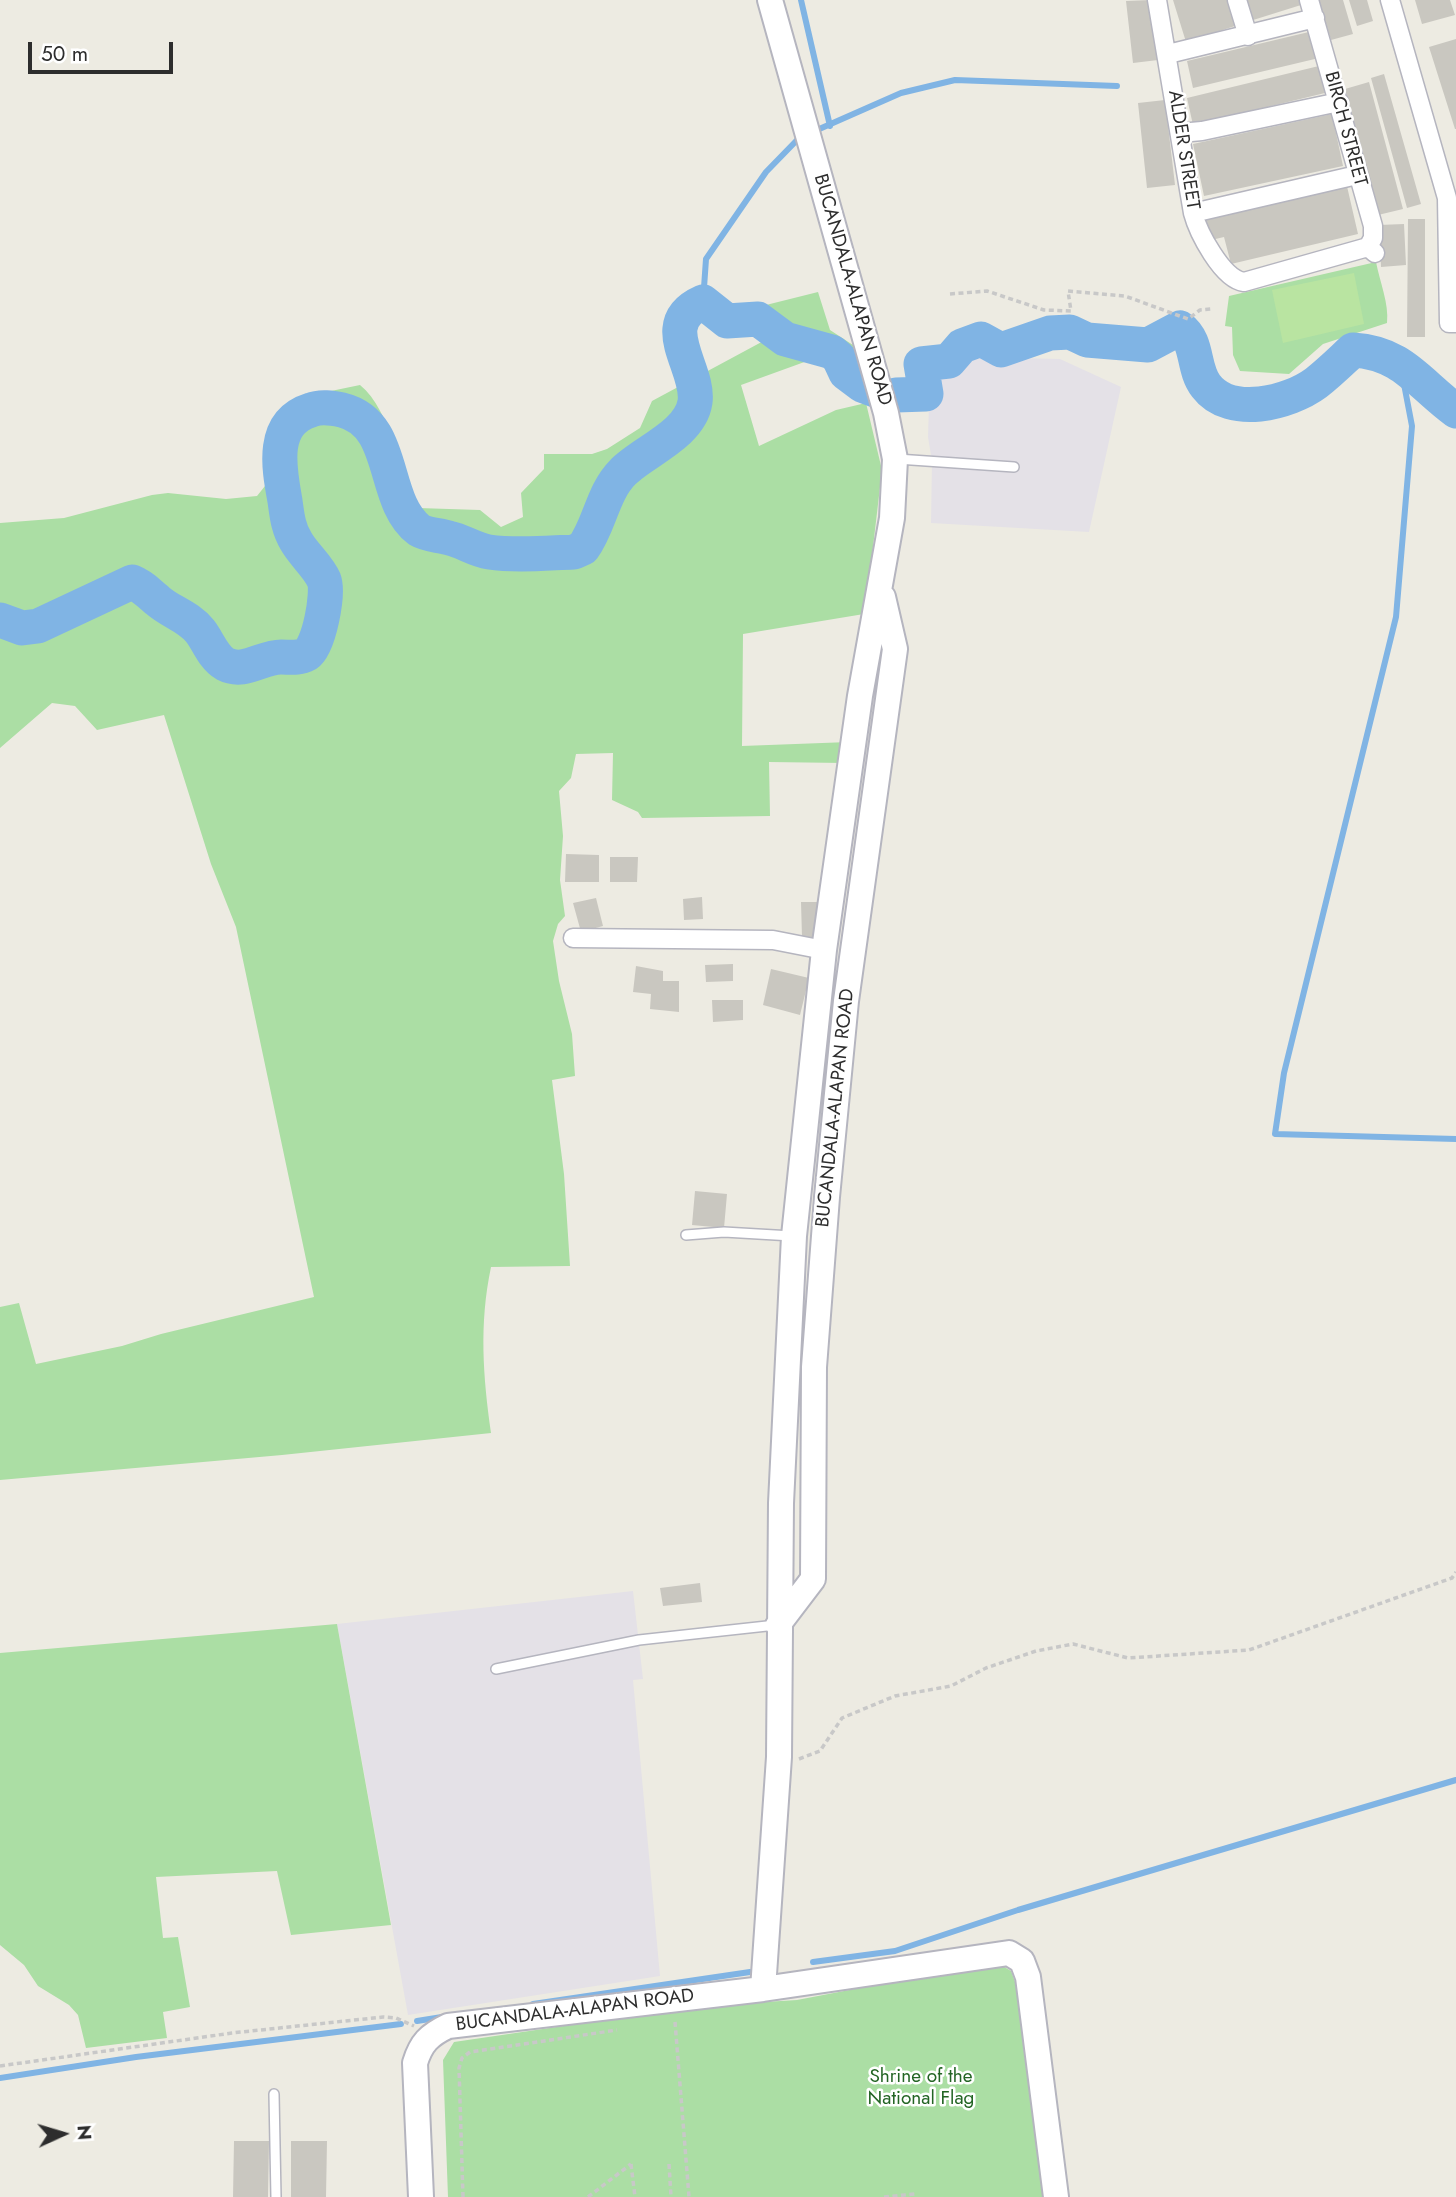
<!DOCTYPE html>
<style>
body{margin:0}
#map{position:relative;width:1456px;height:2197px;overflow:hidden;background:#edebe2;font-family:Jost,sans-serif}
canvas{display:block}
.north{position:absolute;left:28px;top:2099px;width:70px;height:70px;-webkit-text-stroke:5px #fff;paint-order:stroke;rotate:86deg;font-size:19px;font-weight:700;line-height:28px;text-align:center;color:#2d2d2d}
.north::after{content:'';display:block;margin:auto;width:24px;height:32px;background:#2d2d2d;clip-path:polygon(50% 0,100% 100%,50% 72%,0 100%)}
.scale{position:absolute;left:28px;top:42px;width:145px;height:32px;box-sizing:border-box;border:4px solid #2d2d2d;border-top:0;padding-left:9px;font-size:21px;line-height:24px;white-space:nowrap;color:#2d2d2d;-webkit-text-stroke:5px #fff;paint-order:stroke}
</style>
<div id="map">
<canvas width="1456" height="2197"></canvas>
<div class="north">N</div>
<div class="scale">50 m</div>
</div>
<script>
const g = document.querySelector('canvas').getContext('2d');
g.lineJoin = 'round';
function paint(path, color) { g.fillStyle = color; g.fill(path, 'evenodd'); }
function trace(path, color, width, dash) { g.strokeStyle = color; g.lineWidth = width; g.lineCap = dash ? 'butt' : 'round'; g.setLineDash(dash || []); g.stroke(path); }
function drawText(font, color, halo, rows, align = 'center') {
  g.font = font + ' Jost,sans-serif'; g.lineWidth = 5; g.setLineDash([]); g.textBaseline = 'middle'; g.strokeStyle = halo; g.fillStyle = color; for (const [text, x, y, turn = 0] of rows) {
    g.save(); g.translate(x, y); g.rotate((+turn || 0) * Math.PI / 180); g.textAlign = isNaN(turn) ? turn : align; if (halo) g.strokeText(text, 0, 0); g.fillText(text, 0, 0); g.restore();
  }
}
const industrial = new Path2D(`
 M976 357 1060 359 1121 387 1089 532 931 523 932 461 928 437 930 371Z
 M633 1591 643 1679 633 1680 660 1976 408 2015 337 1624Z`);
const green = new Path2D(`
 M1376 262C1380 283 1389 303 1387 323L1323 344 1289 374 1240 371 1233 355 1232 327 1225 326 1229 296Z
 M818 292 830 330 856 347 875 396 840 388 821 356 741 385 759 446 836 410 866 403 882 470 869 581 870 613 743 634 742 746 849 742 844 763 769 762 770 816 642 818 638 812 612 800 613 753 576 754 571 778 559 791 563 836 560 880 565 916 558 924 553 941 559 981 572 1034 575 1076 552 1080 564 1174 570 1266 491 1267C479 1324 483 1376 491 1433L282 1455 0 1480V1307L19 1303 36 1364 122 1346 161 1334 314 1297 236 927 211 864 164 715 97 730 75 706 52 703 0 748V523L64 518 152 495 168 493 226 499 257 496 265 486V448L278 412 331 391 360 385C392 411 398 472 418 508L480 510 501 527 523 517 521 493 544 469V454H592L607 449 640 428 652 401 769 338 758 307Z
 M337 1624 391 1925 291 1935 277 1871 156 1877 163 1938 178 1937 190 2007 163 2012 167 2038 86 2048 78 2015 69 2005 38 1986 24 1965 0 1945V1653Z
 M996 1962 1011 1971 1020 1995 1047 2197H448L443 2060 454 2042 700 2006 797 2000Z`);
const pitch = new Path2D(`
 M1354 273 1364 324 1283 343 1272 290Z`);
const stream = new Path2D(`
 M801 0 830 126
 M817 130 901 93 955 80 1117 86
 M703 302 706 259 766 172 800 137
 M1400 363 1412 426 1396 617 1284 1073 1275 1134 1456 1139
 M813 1962 895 1951 1018 1910 1456 1780
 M533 2004 750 1972
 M417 2021 442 2017
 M0 2078 136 2057 401 2024`);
const river = new Path2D(`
 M896 395 926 394 921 364 949 361 962 346 981 339 1001 350 1050 333 1070 332 1087 340 1148 345 1180 328C1199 342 1192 368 1206 386 1230 418 1289 403 1316 383 1329 373 1341 361 1353 350 1403 353 1418 383 1456 411
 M0 620 22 628 38 626 132 582C144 587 147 592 157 600 170 612 188 616 200 631 208 641 213 657 225 664 244 674 262 657 281 657 290 657 298 659 307 654 319 646 329 593 324 580 318 566 303 554 296 541 288 528 287 515 285 501 279 468 270 423 311 410 321 406 332 408 342 410 398 424 380 500 419 530 427 535 440 535 449 538 463 541 475 550 489 552 516 556 546 553 574 552L583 548C600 525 602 493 623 472 642 452 690 435 695 402 700 368 653 324 703 302L727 321 758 319 785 339 832 352 839 358 846 373 862 385 878 391`);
const building = new Path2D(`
 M1151 0 1158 60 1133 63 1126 1Z
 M1173 0H1231L1238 25 1186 42Z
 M1243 0H1300L1301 5 1250 21Z
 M1319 0H1343L1353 34 1331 40Z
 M1349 0H1367L1373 21 1357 26Z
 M1415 0H1450L1455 15 1422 24Z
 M1313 31 1319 58 1193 88 1187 61Z
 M1456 39V129H1455L1429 47Z
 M1323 65 1329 92 1193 125 1187 98Z
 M1384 74 1421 204 1407 208 1371 78Z
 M1369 82 1403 209 1378 215 1345 89Z
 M1165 100 1175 185 1147 188 1138 103Z
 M1332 114 1343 166 1204 196 1193 144Z
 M1346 182 1358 234 1231 264 1224 237 1207 241 1203 215Z
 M1408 219H1425V337H1407Z
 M1404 224 1406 265 1381 267 1379 225Z
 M566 854 599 855V882H565Z
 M610 857H638L637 882H610Z
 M702 897 703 919 684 920 683 899Z
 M596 898 603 926 581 932 573 903Z
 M801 902H820L821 937H802Z
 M733 964V981L706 982 705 965Z
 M636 966 663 971V981H679V1012L650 1009 651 994 633 992Z
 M771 969 809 978 800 1015 763 1005Z
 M712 1000H743V1020L713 1022Z
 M695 1191 727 1194 724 1228 692 1225Z
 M700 1583 702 1602 663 1606 660 1588Z
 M234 2141H269L268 2197H233Z
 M291 2141H327L326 2197H291Z`);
const path = new Path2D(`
 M950 294 987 291 1044 310 1071 311 1068 291 1125 296 1188 319 1200 310 1211 309
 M799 1759 820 1751 842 1718 895 1696 951 1686 986 1668 1036 1651 1073 1644 1128 1658 1249 1650 1452 1578 1456 1572
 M675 2022 689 2197
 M0 2066 232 2033 383 2017 396 2018 414 2026
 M631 2164 635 2197
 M669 2164 671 2197
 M463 2197 459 2068 462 2058 470 2052 617 2030
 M588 2197 631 2164
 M884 2197 915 2194`);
const lane = new Path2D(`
 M897 459 1014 467
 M686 1235 724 1232 792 1236
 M496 1669 639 1640 776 1625
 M274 2094 276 2197`);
const street = new Path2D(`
 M1157 0 1193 213C1198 232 1222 279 1244 282L1368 247
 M1237 0 1248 36
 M1309 0 1373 226V238L1368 247 1375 253
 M1390 0 1447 198 1449 323H1456
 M1168 54 1315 18
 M1180 133 1202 131 1339 102
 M1193 213 1357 175
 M573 938 773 940 824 950`);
const secondary = new Path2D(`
 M778 1625 813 1579 814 1367 827 1197 846 1001 895 649 883 597
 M763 1989 779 1757 781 1503 794 1236 824 950 860 696 892 518 895 459 886 413 770 0
 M421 2197 415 2063C421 2043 429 2035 448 2026L763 1989 1009 1953 1022 1961 1028 1977 1056 2197`);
const streetNames = [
 ["BIRCH STREET",1345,129,75],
 ["ALDER STREET",1183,150,81],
 ["BUCANDALA-ALAPAN ROAD",852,290,74],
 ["BUCANDALA-ALAPAN ROAD",836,1108,-84],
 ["BUCANDALA-ALAPAN ROAD",575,2011,-7]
];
const parkNames = [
 ["Shrine of the",921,2077],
 ["National Flag",921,2099]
];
paint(industrial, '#e4e1e7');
paint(green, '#abdea4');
paint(pitch, '#b9e4a1');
trace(stream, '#80b4e4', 6);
trace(river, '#80b4e4', 35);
paint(building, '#c9c7c0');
trace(lane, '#b5b5bf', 12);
trace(street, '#b5b5bf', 21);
trace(secondary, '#b5b5bf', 28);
trace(path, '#c8c8c8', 3.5, [5, 3.5]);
trace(lane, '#fff', 9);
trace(street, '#fff', 18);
trace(secondary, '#fff', 24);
drawText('19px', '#2d2d2d', '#fff', streetNames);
drawText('19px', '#236524', '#fff', parkNames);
</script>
